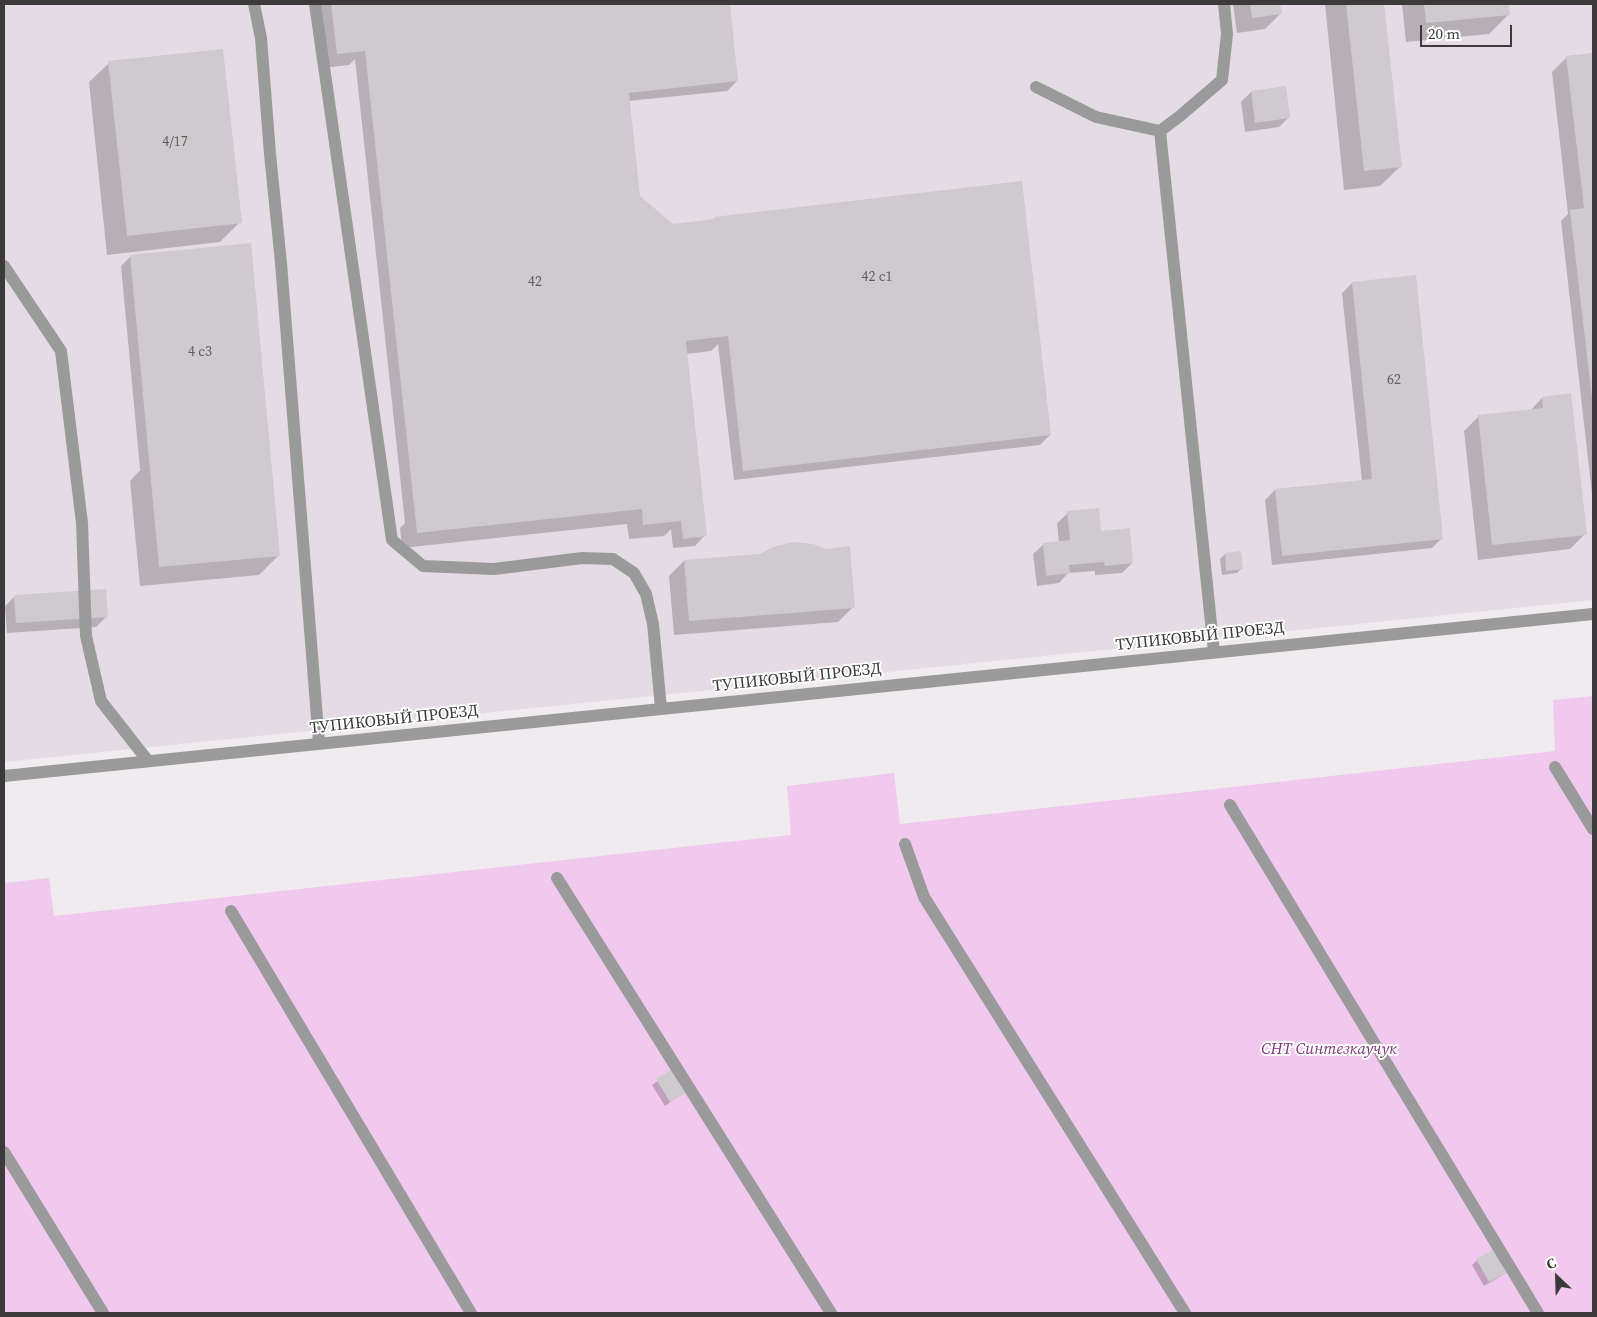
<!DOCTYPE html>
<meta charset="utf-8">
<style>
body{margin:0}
#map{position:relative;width:1597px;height:1317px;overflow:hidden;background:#efebee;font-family:"Source Serif 4",serif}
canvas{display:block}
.frame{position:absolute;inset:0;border:5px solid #3b393a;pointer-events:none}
.north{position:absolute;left:1532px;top:1252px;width:50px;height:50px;-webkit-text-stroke:4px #fff;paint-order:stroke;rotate:336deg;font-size:14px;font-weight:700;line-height:20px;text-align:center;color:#3b393a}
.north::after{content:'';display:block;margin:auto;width:18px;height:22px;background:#3b393a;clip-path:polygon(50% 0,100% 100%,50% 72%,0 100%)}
.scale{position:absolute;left:1420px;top:25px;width:92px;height:22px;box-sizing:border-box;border:2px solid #3b393a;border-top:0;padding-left:6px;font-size:15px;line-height:18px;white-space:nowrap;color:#3b393a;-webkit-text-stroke:4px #fff;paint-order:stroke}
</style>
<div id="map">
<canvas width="1597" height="1317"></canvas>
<div class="frame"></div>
<div class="north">С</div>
<div class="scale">20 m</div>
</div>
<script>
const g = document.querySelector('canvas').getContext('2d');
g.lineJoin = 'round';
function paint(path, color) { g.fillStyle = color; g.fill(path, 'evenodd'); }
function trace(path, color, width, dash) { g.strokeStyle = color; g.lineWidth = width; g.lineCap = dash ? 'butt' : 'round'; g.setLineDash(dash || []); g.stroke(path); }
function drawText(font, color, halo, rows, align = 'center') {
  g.font = font + ' "Source Serif 4",serif'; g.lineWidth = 4; g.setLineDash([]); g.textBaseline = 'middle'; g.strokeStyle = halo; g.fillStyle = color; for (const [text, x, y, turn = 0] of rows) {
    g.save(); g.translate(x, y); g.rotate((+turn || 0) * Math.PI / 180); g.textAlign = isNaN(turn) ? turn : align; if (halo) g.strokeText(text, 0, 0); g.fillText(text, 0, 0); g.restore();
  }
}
const built = new Path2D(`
 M4 4H1593V600L4 762Z`);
const green = new Path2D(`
 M1593 696V1313H4V883L49 878 54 916 791 835 787 786 894 773 900 824 1555 751 1553 700Z`);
const shadow = new Path2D(`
 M315 4H729L737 81 727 91 628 101 638 197 673 225 713 220 715 218 1050 435 1040 445 734 480 718 344 711 351 686 354 705 535 695 546 673 548 671 529 664 536 629 539 627 524 402 548 400 528 405 523 355 59 349 65 322 68Z
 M1233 4H1279L1280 14 1265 29 1237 33Z
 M1325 4H1383L1400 167 1380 186 1344 190Z
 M1402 4H1508L1509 14 1489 34 1406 42Z
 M1593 54V503L1561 221 1568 214 1552 72 1567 57Z
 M109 63 240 222 220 242 107 255 89 82Z
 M1251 92 1289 117 1279 127 1245 132 1241 102Z
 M131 256 279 555 259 575 140 586 130 481 141 469H140L121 266Z
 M1352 283 1442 538 1432 548 1272 565 1265 500 1275 490 1362 481 1342 293Z
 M1542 398 1585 534 1570 549 1478 560 1464 431 1479 416 1530 411Z
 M1068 513 1100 532 1132 563 1122 573 1095 575V571L1068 573 1059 583 1037 586 1033 554 1044 544 1059 543 1057 523Z
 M1225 554 1242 568 1237 573 1222 575 1220 559Z
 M760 555 853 607 838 622 674 635 669 576 684 561Z
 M15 596 106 617 96 627 7 633 5 606Z
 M670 1072 683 1093 665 1106 652 1085Z
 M1477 1260 1506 1272 1501 1276 1484 1286 1472 1265Z`);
const building = new Path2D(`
 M331 4H730L738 81 629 93 640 196 673 224 714 219V217L1022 181 1051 435 743 471 728 336 686 341 707 536 683 539 681 521 643 525 642 509 417 533 365 51 337 54Z
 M1250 4H1280L1282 14 1252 18Z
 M1346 4H1384L1402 167 1364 171Z
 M1424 4H1509L1510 15 1426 23Z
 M223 49 242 223 127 236 108 61Z
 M1593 53V399H1592L1570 210 1584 208 1566 56Z
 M1286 86 1290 118 1255 123 1251 91Z
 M251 243 280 556 159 567 130 255Z
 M1416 275 1443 539 1282 556 1275 489 1372 479 1352 282Z
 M1571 393 1587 535 1492 545 1478 415 1543 408 1542 397Z
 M1099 508 1101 531 1130 528 1133 563 1105 566 1104 562 1069 565 1070 573 1046 576 1043 543 1070 540 1067 511Z
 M793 542 813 544 826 549 850 546 855 608 689 621 684 560 760 554 773 547Z
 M1241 551 1243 569 1226 571 1225 553Z
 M106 589 108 617 16 623 14 595Z
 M671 1070 685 1093 670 1102 656 1079Z
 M1494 1249 1508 1272 1489 1282 1476 1259Z`);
const minor = new Path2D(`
 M254 4 261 38 270 154 281 263 319 743
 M315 4 392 540 423 566 494 569 582 558 613 559 634 573 646 594 653 624 661 708
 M1036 87 1096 117 1160 131 1180 116 1222 80 1227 34 1224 4
 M1160 131 1214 652
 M4 266 61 351 82 523 86 636 101 701 148 761
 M1555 767 1593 829
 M4 776 1593 614
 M1230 805 1538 1313
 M905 844 924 897 1185 1313
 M557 878 831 1313
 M231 911 471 1313
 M4 1152 103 1313`);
const numberNames = [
 ["4/17",175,142],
 ["42 c1",877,277],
 ["42",535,282],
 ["4 с3",200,352],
 ["62",1394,380]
];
const streetNames = [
 ["ТУПИКОВЫЙ ПРОЕЗД",1200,637,-6],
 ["ТУПИКОВЫЙ ПРОЕЗД",797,678,-6],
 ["ТУПИКОВЫЙ ПРОЕЗД",394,720,-6]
];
const parkNames = [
 ["СНТ Синтезкаучук",1329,1050]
];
paint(built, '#e5dbe4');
paint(green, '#f2c9ee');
paint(shadow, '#0003');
paint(building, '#cecacd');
trace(minor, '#9b9a9b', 12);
drawText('14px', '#605d5f', null, numberNames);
drawText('16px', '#3b393a', '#fff', streetNames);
drawText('italic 16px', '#7d397a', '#fff', parkNames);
</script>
